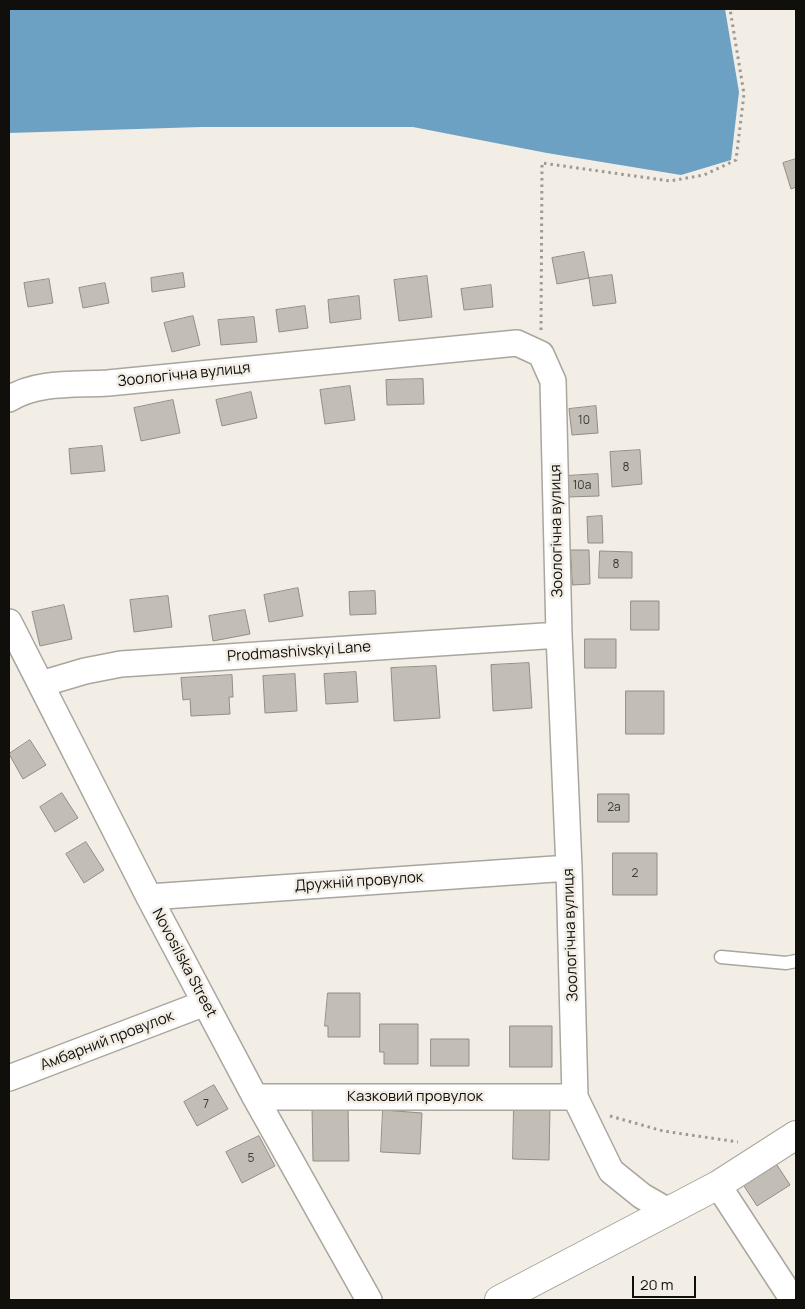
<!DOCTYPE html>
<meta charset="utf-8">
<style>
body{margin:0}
#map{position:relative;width:805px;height:1309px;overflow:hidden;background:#f2ede5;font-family:Manrope,sans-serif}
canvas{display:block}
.frame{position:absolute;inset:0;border:10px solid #100f0c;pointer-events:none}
.scale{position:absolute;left:632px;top:1276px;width:64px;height:22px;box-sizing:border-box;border:2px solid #100f0c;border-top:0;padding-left:6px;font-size:15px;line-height:18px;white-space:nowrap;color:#100f0c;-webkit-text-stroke:4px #f2ede5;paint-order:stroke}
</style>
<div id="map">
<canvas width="805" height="1309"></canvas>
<div class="frame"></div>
<div class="scale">20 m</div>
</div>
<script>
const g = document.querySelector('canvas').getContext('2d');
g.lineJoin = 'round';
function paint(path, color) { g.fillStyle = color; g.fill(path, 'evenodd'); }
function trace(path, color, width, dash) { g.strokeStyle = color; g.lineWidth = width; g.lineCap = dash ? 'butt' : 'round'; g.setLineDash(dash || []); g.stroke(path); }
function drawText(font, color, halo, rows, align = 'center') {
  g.font = font + ' Manrope,sans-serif'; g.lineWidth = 5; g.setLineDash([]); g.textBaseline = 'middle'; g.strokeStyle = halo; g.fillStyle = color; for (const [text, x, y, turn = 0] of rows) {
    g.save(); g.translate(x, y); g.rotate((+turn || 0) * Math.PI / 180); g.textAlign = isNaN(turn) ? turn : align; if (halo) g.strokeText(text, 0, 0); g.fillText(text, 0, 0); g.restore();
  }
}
const water = new Path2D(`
 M37 9H725L739 92 731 160 681 175 547 153 413 127H201L9 133V10Z`);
const building = new Path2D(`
 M796 159V187L791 189 783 163Z
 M584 252 589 278 557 284 552 258Z
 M183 273 185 287 152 292 151 278Z
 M612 275 616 303 593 306 589 278Z
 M427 276 432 317 399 321 394 280Z
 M49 279 53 303 28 307 24 283Z
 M105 283 109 303 83 308 79 288Z
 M491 285 493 307 464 310 461 289Z
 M359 296 361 319 330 323 328 300Z
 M305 306 308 328 279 332 276 310Z
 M193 316 200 345 172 352 164 323Z
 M254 317 257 342 221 345 218 320Z
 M423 379 424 404 387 405 386 380Z
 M350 386 355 420 325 424 320 390Z
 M251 392 257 418 222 426 216 400Z
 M173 400 180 433 141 441 134 408Z
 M596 406 598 433 572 435 569 409Z
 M102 446 105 471 71 474 69 449Z
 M640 450 642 484 612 487 610 452Z
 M598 474 599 496 567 497 566 476Z
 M602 516 603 543H588L587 517Z
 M571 550H589L590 584 573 585Z
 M600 551 632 552V578H599Z
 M298 588 303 616 269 622 264 595Z
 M375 591 376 614 350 615 349 592Z
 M168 596 172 627 134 632 130 600Z
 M631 601H659V630H631Z
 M64 605 72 639 40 646 32 612Z
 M245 610 250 634 213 641 209 616Z
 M585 639H616V668H585Z
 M529 663 532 708 493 711 491 665Z
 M436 666 440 718 394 721 391 668Z
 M356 672 358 702 326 704 324 674Z
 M295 674 297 711 265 713 263 676Z
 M232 675 233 697H229L230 714 191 716 190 699 183 700 181 678Z
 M626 691H664V734H626Z
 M30 740 46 765 23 779 9 754Z
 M62 793 78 818 55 832 40 807Z
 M598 794H629V822H598Z
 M86 842 104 870 84 883 66 854Z
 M613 853H657V895H613Z
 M328 993H360V1037H328V1026H325Z
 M380 1024H418V1064H384V1052H380Z
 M510 1026H552V1067H510Z
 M431 1039H469V1066H431Z
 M214 1085 228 1109 197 1126 184 1102Z
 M514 1105 550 1106 549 1160 513 1159Z
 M348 1106 349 1161H313L312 1107Z
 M383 1110 422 1113 420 1154 381 1152Z
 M259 1136 275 1166 242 1183 226 1152Z
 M777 1165 790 1185 757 1206 744 1186Z`);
const path = new Path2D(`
 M541 330 542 163 670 181 704 175 736 160 744 94 730 9
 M610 1116 663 1131 738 1142`);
const service = new Path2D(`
 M721 957 786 963 796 961`);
const minor = new Path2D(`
 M9 399C37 381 76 385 108 383L517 343 541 354 553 381 559 635 569 868 575 1097 611 1171 642 1196 668 1211
 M9 622 149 897 255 1097 369 1300
 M41 684 85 671 121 664 559 635
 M149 897 569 868
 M9 1078 205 1003
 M255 1097H575
 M718 1185 793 1300`);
const tertiary = new Path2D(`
 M499 1300 718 1185 796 1135`);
const numberNames = [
 ["10",584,421],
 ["8",626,468],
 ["10а",582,486],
 ["8",616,565],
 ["2а",614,808],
 ["2",635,874],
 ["7",206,1105],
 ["5",251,1159]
];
const streetNames = [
 ["Зоологічна вулиця",184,375,-6],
 ["Зоологічна вулиця",557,531,-91],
 ["Prodmashivskyi Lane",299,652,-4],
 ["Дружній провулок",359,882,-4],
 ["Зоологічна вулиця",571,935,-92],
 ["Novosilska Street",184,963,62],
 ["Амбарний провулок",107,1041,-21],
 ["Казковий провулок",415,1097]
];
paint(water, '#6ca1c4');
paint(building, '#c2bdb5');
trace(building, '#928d86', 1);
trace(service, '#aaa69e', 15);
trace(minor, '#aaa69e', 28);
trace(tertiary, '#aaa69e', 30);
trace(path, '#9d9993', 3, [2.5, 4]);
trace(service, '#fff', 12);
trace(minor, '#fff', 25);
trace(tertiary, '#fff', 28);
drawText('12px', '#3c3a36', null, numberNames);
drawText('15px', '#100f0c', '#f2ede5', streetNames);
</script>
